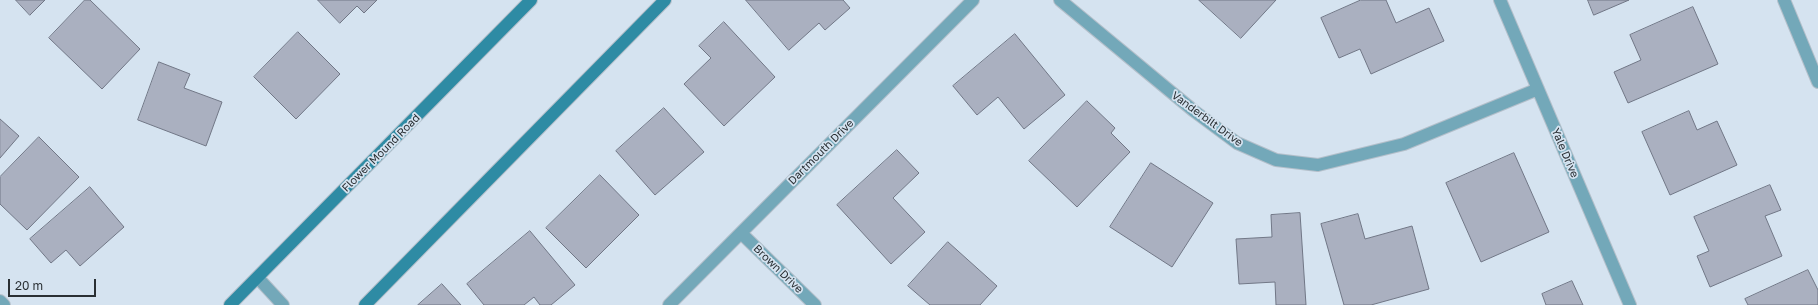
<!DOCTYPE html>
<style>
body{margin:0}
#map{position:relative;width:1818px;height:305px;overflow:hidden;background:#d5e3f0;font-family:"Golos Text",sans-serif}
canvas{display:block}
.scale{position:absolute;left:8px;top:279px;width:88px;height:18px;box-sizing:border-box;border:2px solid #292f33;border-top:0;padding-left:5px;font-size:12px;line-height:14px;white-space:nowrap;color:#292f33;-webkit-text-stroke:3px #d5e3f0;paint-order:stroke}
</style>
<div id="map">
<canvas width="1818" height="305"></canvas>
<div class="scale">20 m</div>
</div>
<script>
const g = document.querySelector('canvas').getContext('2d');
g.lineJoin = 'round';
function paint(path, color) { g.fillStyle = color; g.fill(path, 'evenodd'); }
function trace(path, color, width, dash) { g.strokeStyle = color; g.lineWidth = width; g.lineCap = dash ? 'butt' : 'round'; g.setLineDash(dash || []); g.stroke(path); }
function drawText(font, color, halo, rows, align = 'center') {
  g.font = font + ' "Golos Text",sans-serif'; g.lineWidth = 3.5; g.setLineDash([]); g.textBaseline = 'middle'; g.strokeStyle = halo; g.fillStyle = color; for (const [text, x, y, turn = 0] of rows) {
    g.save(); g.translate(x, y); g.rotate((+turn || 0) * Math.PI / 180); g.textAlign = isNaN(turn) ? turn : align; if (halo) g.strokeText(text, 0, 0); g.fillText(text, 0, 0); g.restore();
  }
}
const building = new Path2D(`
 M16 0H45L30 15Z
 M85 0H90L140 49 102 89 49 38Z
 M318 0H377L364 13 357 6 340 23Z
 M746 0H843L850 8 825 30 819 23 789 50Z
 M1199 0H1276L1241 38Z
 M1361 0H1386L1396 23 1429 8 1444 41 1371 74 1360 49 1339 58 1321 18Z
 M1588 0H1629L1594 15Z
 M1693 7 1718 64 1628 103 1614 72 1641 60 1630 35Z
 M724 22 775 77 724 126 684 84 711 58 699 46Z
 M298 32 340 74 296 119 254 77Z
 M1015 34 1065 95 1024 129 998 97 977 115 953 86Z
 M159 62 190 74 184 88 222 102 206 146 138 120Z
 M1087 101 1115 128 1111 133 1130 152 1077 207 1029 161Z
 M664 108 704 152 655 195 616 151Z
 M1689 111 1697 130 1717 121 1737 165 1670 195 1642 132Z
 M0 119 19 136 0 158Z
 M39 137 79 177 27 230 0 204V177Z
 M897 150 919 173 893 198 925 232 891 264 837 205Z
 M1514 153 1549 232 1481 262 1446 183Z
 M1151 163 1213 203 1172 267 1110 227Z
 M600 175 639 215 586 268 546 228Z
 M1770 185 1781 210 1765 216 1782 256 1710 287 1697 256 1709 251 1694 217Z
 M90 187 124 227 80 266 66 250 51 263 30 239Z
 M1300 213 1306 305H1276L1275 282 1239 284 1236 239 1272 237 1271 215Z
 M1358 214 1365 239 1412 226 1429 289 1371 305H1344L1321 224Z
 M530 231 575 285 551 305H540L534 297 524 305H484L467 284Z
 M948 242 997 286 980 305H930L908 286Z
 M1808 270 1818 290V305H1748L1745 299Z
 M1572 281 1583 305H1546L1542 294Z
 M442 284 461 305H418Z`);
const street = new Path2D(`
 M1060 0 1194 111 1237 143 1276 160 1318 165 1404 144 1538 89
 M1500 0 1630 305
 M1784 0 1818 82
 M741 233 815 305
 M258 278 283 305
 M0 301 4 305
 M669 305 973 0`);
const secondary = new Path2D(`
 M230 305 531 0
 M365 305 665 0`);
const streetNames = [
 ["Vanderbilt Drive",1207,119,36],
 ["Dartmouth Drive",821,152,-45],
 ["Flower Mound Road",381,153,-45],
 ["Yale Drive",1565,153,67],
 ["Brown Drive",778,269,44]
];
paint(building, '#aab0c0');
trace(building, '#717786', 1);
trace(street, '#b3bfca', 14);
trace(secondary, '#b3bfca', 14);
trace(street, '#73a8b9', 12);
trace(secondary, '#2e8ba4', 12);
drawText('11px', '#292f33', '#d5e3f0', streetNames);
</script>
